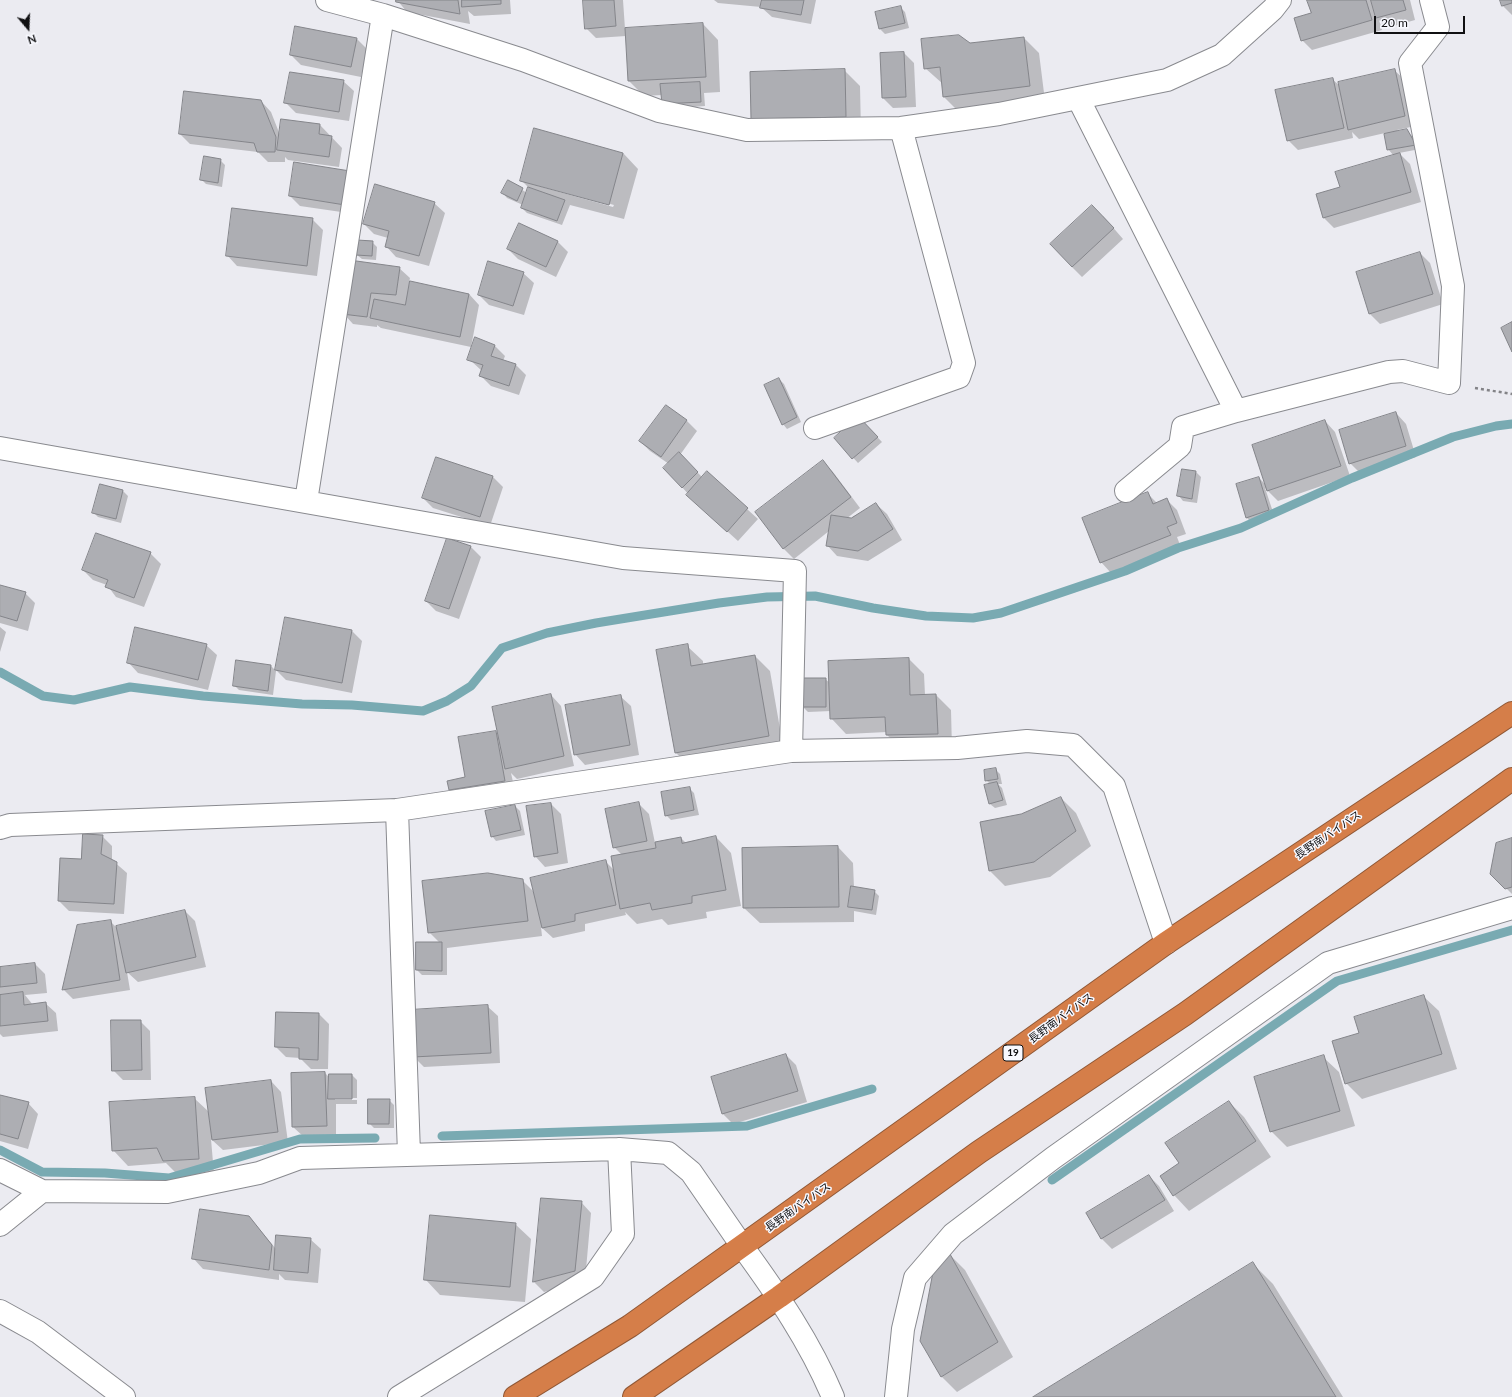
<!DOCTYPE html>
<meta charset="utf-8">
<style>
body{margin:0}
#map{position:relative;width:1512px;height:1397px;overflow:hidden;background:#ebebf1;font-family:Lato,sans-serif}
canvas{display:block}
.north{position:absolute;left:8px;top:8px;width:40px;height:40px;-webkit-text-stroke:3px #f8f9ff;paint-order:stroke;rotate:161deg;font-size:11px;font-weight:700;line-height:16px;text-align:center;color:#101012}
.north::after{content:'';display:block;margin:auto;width:14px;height:18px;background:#101012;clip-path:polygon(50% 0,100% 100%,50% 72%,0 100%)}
.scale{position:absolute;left:1374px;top:16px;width:91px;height:18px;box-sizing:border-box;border:2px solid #101012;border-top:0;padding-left:5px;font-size:12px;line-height:14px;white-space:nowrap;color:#101012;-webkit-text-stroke:3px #f8f9ff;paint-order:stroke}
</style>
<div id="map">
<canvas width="1512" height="1397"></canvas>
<div class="north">N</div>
<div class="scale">20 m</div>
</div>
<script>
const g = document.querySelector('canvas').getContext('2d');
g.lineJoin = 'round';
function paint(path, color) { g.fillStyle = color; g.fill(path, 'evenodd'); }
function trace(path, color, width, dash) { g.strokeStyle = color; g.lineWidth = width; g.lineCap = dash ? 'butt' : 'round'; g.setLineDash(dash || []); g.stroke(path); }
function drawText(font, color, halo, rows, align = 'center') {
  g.font = font + ' Lato,"Noto Sans JP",sans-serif'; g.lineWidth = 3; g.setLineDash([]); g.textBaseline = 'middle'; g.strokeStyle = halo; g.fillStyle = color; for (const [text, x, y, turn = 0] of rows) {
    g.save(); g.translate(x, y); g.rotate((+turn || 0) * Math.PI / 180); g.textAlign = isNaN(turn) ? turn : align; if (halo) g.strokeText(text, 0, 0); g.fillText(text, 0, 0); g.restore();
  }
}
const shadow = new Path2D(`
 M397 0H510L511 14 474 16 468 11 470 24 407 12Z
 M584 0H623L625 29 703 24 718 40 720 92 704 93 705 106 668 109 662 95 644 96 629 81 626 36 596 38 586 28Z
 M714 0H761L762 4 763 0H816L811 24 772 17 761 7 718 3Z
 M1308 0H1410L1415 20 1387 28 1379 20 1382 30 1312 50 1302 40 1312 13Z
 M1501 0H1512V15L1503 6Z
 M900 7 905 12 909 28 885 34 880 29Z
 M296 27 357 39 367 49 361 77 301 65 291 55Z
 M1024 38 1039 53 1045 101 959 112 944 97 943 84 925 68 969 44Z
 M904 53 914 63 916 107 893 108 883 98Z
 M844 70 860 86 861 132 752 119Z
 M1394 70 1405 80 1415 126 1397 130 1398 132 1407 131 1412 136 1420 149 1399 153 1410 164 1421 202 1334 228 1324 218 1317 195 1341 188 1394 156 1388 149 1385 133 1359 139 1352 132 1353 138 1298 150 1288 140 1332 79 1340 86Z
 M343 81 354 91 349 121 296 113 286 103Z
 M261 101 271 112 280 135 320 125 342 148 339 167 288 160 285 157V162H268L258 152 190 144 180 134Z
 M623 153 638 169 624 219 570 205 562 225 527 213 522 208 523 205 507 198 503 193 508 181 527 193 529 188 521 180ZM538 184 614 205 613 207 538 186Z
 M220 160 225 165 222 187 206 184 201 179Z
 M295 163 355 214 300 206 290 196Z
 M434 203 445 213 429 266 396 257 386 246 388 238 374 234 364 224Z
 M1103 216 1123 239 1082 277 1072 267Z
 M312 219 323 230 317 276 237 266 227 255Z
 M519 225 558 242 568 252 556 277 518 259 508 249Z
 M372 242 377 247 376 260 362 259 357 255Z
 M1420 253 1430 263 1443 304 1380 324 1369 313Z
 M399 268 410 278 409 282 469 294 479 305 471 347 381 328 377 325V327L353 324 343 313Z
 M523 273 534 283 524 315 489 305 479 295Z
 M495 346 505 356 503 361 516 365 526 375 519 395 491 386 480 375 482 371 469 359Z
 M779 379 784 384 801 422 787 429 783 424Z
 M666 406 687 421 697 431 680 455 703 478 707 473 758 519 738 541 698 505 665 468 669 464 650 451 640 441Z
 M1396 413 1406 424 1416 457 1361 474 1350 463Z
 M1325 421 1335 432 1350 476 1278 501 1265 488 1274 515 1251 522 1246 517 1259 478 1266 485Z
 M863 422 882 442 858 463 835 438Z
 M436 458 493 477 503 487 490 526 433 508 423 498Z
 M823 462 833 472 860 508 846 519 852 520 876 504 887 514 902 540 868 561 837 556 827 545 829 531 794 559 783 548Z
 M1183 470 1196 472 1201 477 1197 503 1183 501 1179 496Z
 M101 485 123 491 128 496 121 523 98 517 93 512Z
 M1147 493 1157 503 1167 500 1177 510 1186 534 1177 537 1180 545 1111 573 1101 562Z
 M471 547 481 557 459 619 436 611 426 601Z
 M150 553 161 564 144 607 116 597 107 585 93 580 83 570Z
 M0 586 25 593 35 603 28 631 0 623Z
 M286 618 352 631 362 641 352 693 286 680 276 670Z
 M0 627 6 632 0 652Z
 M206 645 217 655 208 690 138 673 128 662Z
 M687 646 703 661V665L755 656 770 671 784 752 692 768 676 753 658 651Z
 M909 659 924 674 925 695H936L951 710 952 749 903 750 887 735V732L846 734 831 718V711L808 712 803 707 825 679 830 683Z
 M237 661 271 666 276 671 273 695 239 690 234 685Z
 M551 695 561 706 574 766 517 779 511 773 515 791 460 800 450 790 448 782 466 778 495 732 499 736Z
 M620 696 631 706 639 755 585 765 575 754Z
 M995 769 1000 774 1002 784H998L1002 788 1007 805 995 808 990 804V784L986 780Z
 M689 788 694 793 699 815 671 820 666 815Z
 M1061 798 1076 813 1091 846 1050 877 1005 886 990 871 1021 815Z
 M551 804 561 814 568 863 545 867 535 856Z
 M639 804 649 814 655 843 681 838 686 843 716 837 731 853 741 906 706 912 707 918 668 925 662 919 637 924 625 912 626 915 585 924V931L553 938 541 927 542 936 447 948V975H422L417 970 440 943 429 932 522 880 534 892 606 862 614 870 622 855 614 847Z
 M515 806 520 811 525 835 496 841 492 836Z
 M102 836 112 846V860L127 873 124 914 69 911 59 901 82 860Z
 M1512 839V894L1491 873Z
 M838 847 853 863 854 888 874 891 879 896 876 915 854 911V922L760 923 744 908Z
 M185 911 195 921 206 967 138 982 127 972 130 990 73 999 63 989 110 921 116 927Z
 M35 964 45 974 47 993 25 995 33 1005 45 1003 56 1013 58 1031 3 1037 0 1034V968Z
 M1423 996 1439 1011 1457 1069 1362 1099 1346 1083 1360 1033Z
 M487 1006 498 1016 500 1063 424 1067 414 1057Z
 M319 1014 329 1024 328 1069H311L300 1058 286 1057 276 1047Z
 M140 1021 150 1031 151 1080H123L113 1070Z
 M786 1055 796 1065 807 1102 733 1124 723 1114 712 1077Z
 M1323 1057 1339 1072 1355 1126 1287 1147 1271 1131Z
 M325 1073 330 1078 352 1075 357 1080V1098H335V1100H357V1104H336V1136L304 1137 293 1127Z
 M271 1081 281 1092 288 1142 223 1150 211 1139 214 1174 179 1176 166 1163 128 1166 113 1150 194 1098 209 1112Z
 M0 1096 28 1103 38 1114 28 1149 0 1141Z
 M389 1100 394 1105V1128H374L369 1123Z
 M1229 1102 1244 1117 1271 1157 1189 1211 1174 1195 1180 1163Z
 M1149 1176 1159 1186 1174 1211 1112 1249 1102 1239 1087 1214Z
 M542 1199 581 1202 591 1213 585 1281 544 1292 534 1282Z
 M249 1217 276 1249 310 1239 321 1249 318 1283 285 1280 279 1274V1280L203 1269 193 1258Z
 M515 1224 531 1239 525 1302 440 1295 425 1279Z
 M950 1255 965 1270 1013 1357 957 1392 941 1376Z
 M1253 1264 1273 1284 1343 1397H1035Z`);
const stream = new Path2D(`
 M0 672 43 696 74 700 130 687 203 696 302 704 352 705 423 711 447 701 471 686 502 648 547 633 596 623 719 603 767 597 815 596 873 608 926 616 973 618 1001 613 1125 571 1178 548 1241 528 1352 478 1453 437 1496 426 1512 424
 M442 1136 747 1126 872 1089
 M0 1150 42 1172 105 1173 169 1178 300 1139 375 1138
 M1052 1180 1337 981 1512 930`);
const building = new Path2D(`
 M396 0H458L460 14 396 2Z
 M462 0H501V4L462 7Z
 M583 0H614L616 26 585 29Z
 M762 0H804L801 15 760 8Z
 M1307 0H1366L1372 20 1301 41 1294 18 1311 13Z
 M1371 0H1403L1406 10 1376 18Z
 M1500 0H1512V3L1502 6Z
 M901 6 905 23 879 29 875 12Z
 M703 23 706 77 628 81 625 28Z
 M295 26 357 38 351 67 290 55Z
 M959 35 970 43 1024 37 1030 86 943 97 940 67 924 69 921 39Z
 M904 52 906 97 882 98 880 53Z
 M845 69 846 117 751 119 750 72Z
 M1395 69 1405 116 1348 130 1338 82Z
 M290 72 344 80 339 112 284 103Z
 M1333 78 1344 128 1287 141 1275 90Z
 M700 82 701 102 662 104 660 84Z
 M184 91 261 100 276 137 275 152H257L254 143 179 134Z
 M281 119 320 124 319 134 332 136 329 157 277 150Z
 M534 128 623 153 609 205 520 181Z
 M1407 129 1416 145 1387 150 1384 134Z
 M1400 153 1411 192 1323 218 1316 194 1340 187 1335 172Z
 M204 156 221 159 218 183 200 180Z
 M294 162 350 171 345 205 289 196Z
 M508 180 523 188 517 201 501 193Z
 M375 184 435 202 419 256 385 247 389 231 363 224Z
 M528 187 565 200 557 221 521 208Z
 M1092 205 1114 228 1072 267 1050 244Z
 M232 208 313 218 307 266 226 256Z
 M519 223 558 241 546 267 507 249Z
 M357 240 373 241 372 256 356 255Z
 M1420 252 1433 294 1369 314 1356 272Z
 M349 260 400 267 396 295 371 293 367 317 342 314Z
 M488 261 524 272 513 306 478 295Z
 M410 281 469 294 460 337 370 318 374 299 405 305Z
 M1512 322V352L1501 328Z
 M475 337 495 345 491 356 516 364 509 386 479 376 483 365 467 360Z
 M779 378 797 417 782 425 764 385Z
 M666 405 687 420 661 457 639 441Z
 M1396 412 1406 446 1349 464 1339 430Z
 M858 416 878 437 852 459 834 438Z
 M1325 420 1341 466 1267 491 1252 445Z
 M679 452 698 472 682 488 663 468Z
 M436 457 493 476 480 517 422 498Z
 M823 460 851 497 783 549 755 512Z
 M1182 469 1196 471 1192 499 1177 496Z
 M707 471 748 508 727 532 686 495Z
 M1259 477 1269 510 1246 518 1236 484Z
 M100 484 123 490 116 519 92 513Z
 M1148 492 1153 504 1167 498 1177 523 1167 527 1171 535 1100 563 1082 518Z
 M876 503 893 529 858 551 826 546 831 515 851 518Z
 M96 533 151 552 134 598 105 587 108 580 82 570Z
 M447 538 471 546 449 609 425 601Z
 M0 585 26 592 17 621 0 616Z
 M285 617 352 630 342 683 275 670Z
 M135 627 207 644 198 680 127 663Z
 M688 644 691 666 755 655 769 736 675 753 656 650Z
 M909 658 910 695 936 694 938 734 886 735 885 717 830 719 828 661Z
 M236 660 271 665 268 691 233 686Z
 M801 678H826V707H802Z
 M551 694 564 756 505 769 492 707Z
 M621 695 630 745 574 755 565 705Z
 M496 731 505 781 449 790 447 781 465 777 458 737Z
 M996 768 998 779 985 781 984 770Z
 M997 782 1003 800 989 804 984 785Z
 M690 787 694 810 665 816 661 792Z
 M1061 797 1076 831 1034 862 989 871 980 822 1021 814Z
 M639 802 647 841 613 848 605 809Z
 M551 803 558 853 534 857 526 806Z
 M515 805 521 830 491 837 485 811Z
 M83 834 103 835 101 854 117 862 114 904 58 901 60 858 81 859Z
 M716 836 726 890 692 896V903L652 910 650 903 620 909 611 856 656 848 655 842 681 837 682 843Z
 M1512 838V887L1505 889 1490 874 1496 843Z
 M838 846 839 907 743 908 742 848Z
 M606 860 616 905 575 914V921L542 928 530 878Z
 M488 873 523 879 528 921 428 933 422 881Z
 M851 886 875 890 872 910 848 907Z
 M185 910 196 957 126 973 116 926Z
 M111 920 120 980 62 990 77 925Z
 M416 942H442V971L416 970Z
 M35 963 37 983 0 987V967Z
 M23 992 24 1005 46 1002 48 1021 0 1026V995Z
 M1424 995 1442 1054 1345 1084 1332 1041 1359 1033 1354 1017Z
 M488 1005 491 1053 413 1057 410 1010Z
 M276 1012 319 1013 318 1060 299 1059V1048L275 1047Z
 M111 1020H141L142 1070 112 1071Z
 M786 1054 798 1091 722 1114 711 1077Z
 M1324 1055 1340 1111 1270 1132 1254 1077Z
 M325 1072 327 1126 292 1127 291 1073Z
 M329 1074H352V1099H328Z
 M271 1080 278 1132 212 1140 205 1088Z
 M0 1095 29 1102 18 1139 0 1134Z
 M195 1097 199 1159 163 1161 157 1148 112 1151 109 1102Z
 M368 1099H390L389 1124H368Z
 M1229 1101 1256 1141 1173 1196 1160 1176 1179 1163 1165 1143Z
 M1149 1175 1165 1200 1101 1239 1086 1213Z
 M541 1198 582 1201 575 1271 533 1282Z
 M200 1209 249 1216 272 1245 269 1270 192 1259Z
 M430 1215 516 1223 510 1287 424 1280Z
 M276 1235 311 1238 308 1273 274 1270Z
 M950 1254 998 1342 941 1377 920 1341 933 1272Z
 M1253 1262 1336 1397H1033Z`);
const path = new Path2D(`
 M1475 388 1512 394`);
const street = new Path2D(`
 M327 0 383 15 523 60 659 111 747 130 901 128 999 114 1167 80 1222 55 1273 9 1280 0
 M1078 98 1236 411 1183 427 1180 446 1126 491
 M1236 411 1389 372 1403 371 1449 383 1453 286 1410 63 1438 27 1431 0
 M815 428 959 377 964 363 901 128
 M0 448 623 558 795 571 791 751
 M306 501 383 15
 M0 828 10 825 397 810
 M409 1154 397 810 791 751 957 748 1027 741 1073 745 1114 786 1166 943
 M0 1170 42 1191
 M0 1225 42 1191 167 1192 259 1173 300 1158 619 1149 668 1153 691 1172 742 1246
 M0 1311 38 1332 124 1397
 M399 1397 593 1277 623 1234 619 1149
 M896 1397 903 1329 915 1278 953 1234 1053 1158 1328 963 1512 908`);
const secondary = new Path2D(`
 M742 1246C777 1294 810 1342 833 1397`);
const highway = new Path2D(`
 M515 1397 630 1326 1166 943 1512 713
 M634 1397 779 1297 979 1152 1185 1014 1512 779`);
const shields = [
 [1013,1053,20]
];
const shieldNames = [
 ["19",1013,1053]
];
const streetNames = [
 ["長野南バイパス",1328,835,-34],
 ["長野南バイパス",1061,1018,-36],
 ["長野南バイパス",798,1207,-35]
];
paint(shadow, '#0003');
trace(stream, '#79aab2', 9);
paint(building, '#adaeb3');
trace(building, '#84858a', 1);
trace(street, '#898a8f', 24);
trace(secondary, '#898a8f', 24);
trace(highway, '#905836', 24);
trace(path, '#838387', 2.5, [3, 3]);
trace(street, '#fff', 22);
trace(secondary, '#fff', 22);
trace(highway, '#d57e49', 22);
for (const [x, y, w] of shields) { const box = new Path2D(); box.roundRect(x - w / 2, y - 8, w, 16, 3); g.fillStyle = '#f8f9ff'; g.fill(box); trace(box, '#101012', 1); }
drawText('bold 10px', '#101012', null, shieldNames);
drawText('11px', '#101012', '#f8f9ff', streetNames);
</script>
